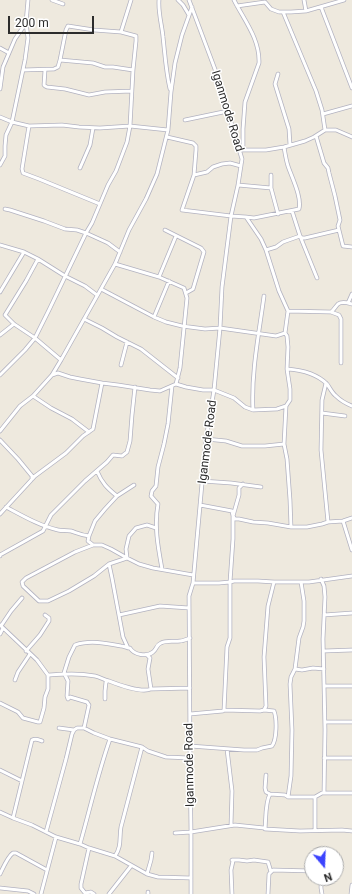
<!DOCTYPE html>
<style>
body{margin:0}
#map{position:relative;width:352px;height:894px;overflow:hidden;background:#eee9de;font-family:Roboto,sans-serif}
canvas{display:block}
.north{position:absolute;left:304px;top:846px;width:40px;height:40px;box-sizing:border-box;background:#fff;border:1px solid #ababab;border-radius:50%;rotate:161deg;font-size:11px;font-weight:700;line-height:16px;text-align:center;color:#2c2c2c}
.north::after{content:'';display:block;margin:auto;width:14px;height:18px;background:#3b43fe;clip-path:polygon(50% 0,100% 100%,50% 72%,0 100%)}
.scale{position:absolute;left:8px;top:16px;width:86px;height:18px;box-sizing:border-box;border:2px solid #2c2c2c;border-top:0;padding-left:5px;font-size:12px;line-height:14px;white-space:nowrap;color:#2c2c2c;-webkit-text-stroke:3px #fff;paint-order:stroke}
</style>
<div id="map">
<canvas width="352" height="894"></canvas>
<div class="north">N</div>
<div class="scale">200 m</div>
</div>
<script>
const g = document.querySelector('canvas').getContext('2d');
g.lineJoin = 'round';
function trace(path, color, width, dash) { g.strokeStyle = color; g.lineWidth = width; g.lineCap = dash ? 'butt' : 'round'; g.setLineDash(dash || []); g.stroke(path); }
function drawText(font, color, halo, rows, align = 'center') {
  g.font = font + ' Roboto,sans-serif'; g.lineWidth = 3; g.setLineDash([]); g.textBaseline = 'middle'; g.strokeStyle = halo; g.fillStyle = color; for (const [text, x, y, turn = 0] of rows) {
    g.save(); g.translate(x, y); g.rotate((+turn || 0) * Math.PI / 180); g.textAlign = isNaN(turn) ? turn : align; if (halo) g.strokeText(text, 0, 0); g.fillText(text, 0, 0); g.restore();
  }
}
const minor = new Path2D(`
 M52 0 63 4
 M159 0C158 13 162 25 163 37 165 55 166 72 170 89
 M178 0 183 5 189 15
 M189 0 216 72 242 159 238 185 231 216 222 287 220 328 214 390 206 439 193 583 189 596 190 746V758L191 832V894
 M234 0C244 20 260 39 259 63L245 102 243 129V150
 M304 0 306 11
 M237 6 265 2 271 9 279 12H291L306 11 344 0
 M321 7 352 88
 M283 12 316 91 322 110 325 130
 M121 32 131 0
 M0 48 9 53
 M23 70 54 69 58 67 60 60 93 63 105 67H113L133 70
 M45 70 44 85 45 86 47 87 65 89 89 95 105 92 132 91
 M278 74 275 84 289 129 290 145
 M0 89 3 67 15 39 26 23 28 0
 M323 114 352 106
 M0 117 12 122 29 126 62 125 79 127 100 128 130 126 168 130
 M185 120 228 111
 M29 126 22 169 23 173 39 179 100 204
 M167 137 193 143 196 146V150L194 175
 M241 150H266L284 147 305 141 314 137 325 130H336L352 137
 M0 165 5 156V146L6 135 12 122 25 60 28 38 26 23
 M241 166 230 163 222 164 213 167 207 172 194 175 182 210 231 216 246 217 261 239 266 250 279 291 288 311 285 333 287 336 288 347 287 369 290 389V400L286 406 284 444 287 459 290 500 291 527
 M80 168 90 145 93 128
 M271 175V188L278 214
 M238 185 271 188
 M5 209 10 210 44 221 65 229 77 230 86 233 108 243 120 252
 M292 211 300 236 317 278
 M246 217 254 218 299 209C302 197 292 178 288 166 286 160 285 153 284 147
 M165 230 201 248 204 252 193 289 186 293
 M339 230 343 246 352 247
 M0 245 24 252 38 259 65 276 85 286 97 295
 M266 250 276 247 283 242 300 236 302 238H305L339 230 338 226 340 220 335 196 329 173 328 168 324 163 316 136
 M38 259 26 281 5 315 14 324 35 338 61 360
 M115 264 159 277 184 288 187 298 180 368 176 384
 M159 277 176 236
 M101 289 154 317 166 322 182 326 205 329 220 328 276 336 285 333
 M0 292 24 252
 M348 303 352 294
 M288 311 331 312C334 310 335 307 338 304 342 301 348 303 352 304
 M331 312 339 315 341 319V363
 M154 317 169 281
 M84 319 102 328 117 337 141 349 178 378
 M0 335 14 324
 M121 365 127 342
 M287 369C302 370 316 373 327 384 330 388 332 393 336 396 340 400 347 404 352 406
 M0 375 25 350 35 338 49 310 86 233 92 223 108 185 116 171 127 142 130 126 133 70 136 41V36L121 32 94 30 68 26 66 30 60 60
 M52 375 58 373 70 377 80 379 102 383 118 385 150 390 160 391 176 384 186 387 203 390H214L234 398 245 407 253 410 277 409 286 406
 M326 383 322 400 321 450 328 522
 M33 396 51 408 72 419 89 432
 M253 410C251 372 259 334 264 296
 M322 413 345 416
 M0 431 20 406 33 396 52 375 61 360 115 264 129 230 146 199 157 174 168 130 171 92 175 63 182 35 192 7
 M206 439 226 441 242 446H265L284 444
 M0 440 18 459 32 476V479
 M97 471C102 483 107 488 117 496
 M202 481 231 483 261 487
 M200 505 232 511 233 516 235 519H239L253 522 268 523 291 527H307L322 524 328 522 343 521 352 518
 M6 507C23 516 40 526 58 530 62 531 66 530 71 531 77 533 81 535 89 536L88 541 93 545H102L111 549 127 558 139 564 153 568 193 575
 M0 514 35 476 66 453 83 436 93 429 102 383
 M343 521 352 550
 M89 536 95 521 105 509 117 496 134 485
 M93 545 75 552 26 578 22 582 23 586 39 601H48L69 591 94 576 109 564 127 558 126 549 129 536 136 528 147 525 156 528
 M0 556V555L43 531 51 515 85 481 107 462 113 455 122 456 127 452 130 441 132 415 135 387
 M109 564 112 578 123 637 128 648
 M162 569C158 547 154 526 158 504L151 496 152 491 156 486 158 467 164 444 168 424 172 386
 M321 579 324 586 325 597 323 639 325 730 324 793
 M193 583H219L230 582 234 581H258L274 582H309L352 576
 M119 615 160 606 189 608
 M324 615 352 613
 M0 625 37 660 48 675C64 674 78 673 95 676 100 677 104 680 109 681 119 685 142 693 151 689L190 688
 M1 626 11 611 22 598
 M0 634 3 628
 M26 651 40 635 49 621V618L45 615
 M324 651 352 650
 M147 655 150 658 148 669 151 689
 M295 669 302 670 313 668 324 669
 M15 680 18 672 30 654
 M325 686H352
 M105 699V691L106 682 108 681
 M0 703 18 712 23 718 38 722H40L44 708 45 697 48 689V675
 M224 710 227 647 230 638V582L233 539V516L239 495V488L243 484
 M190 714 223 711 224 710 260 711 264 710 266 706 264 657 268 606 274 582
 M325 722H352
 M59 728 74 730
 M84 728 89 705 87 702 70 697 68 699 67 696 68 681 64 673 69 657 75 645C89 640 106 643 121 646 124 646 127 648 130 648 134 655 147 657 153 652 157 649 156 645 161 643 167 640 174 642 180 641 183 641 187 639 190 638
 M190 746 244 750H257L262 748 272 746C277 739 277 719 274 711L264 710
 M227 749 232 791 231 825
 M324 758H352
 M0 770 22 781
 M266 775 265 788 266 792 270 794
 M288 797 291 776 292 730 290 684 291 677 295 669 299 638 303 627 304 621V601L301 582
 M0 812 13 818 32 825 56 837 80 844 89 848 115 856 147 874 158 877 191 878
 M13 818 32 740C36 738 39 740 42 741
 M265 829C266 819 265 803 270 794L285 795 288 797H315
 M315 830V797L322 793H352
 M46 832 66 759 72 734 74 730 77 728H84L94 733 110 739 142 747 148 751 166 757 190 758
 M175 833 191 832 235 825 264 828 265 829 300 831 342 830 352 831
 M80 844C90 809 98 773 110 739
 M115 856C122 846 119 838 121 827L142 747
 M0 874C2 870 8 856 13 853 14 853 15 853 16 853L47 870
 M147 874 151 860 152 853
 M321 878V888L322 894
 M0 888 28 891 34 894
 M148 892V894
 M85 893 81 888V884L89 848
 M85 893 91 892 94 894
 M41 894 56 837
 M109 894 131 866
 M232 894 231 870 233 861 232 860H239L247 861 254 860 268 862 271 872
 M268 894 269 874 273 870 312 871
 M351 894 352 885`);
const streetNames = [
 ["Iganmode Road",227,111,73],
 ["Iganmode Road",208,442,-83],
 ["Iganmode Road",190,765,-91]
];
trace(minor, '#b2b2c0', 4.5);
trace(minor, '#fff', 3);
drawText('12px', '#2c2c2c', '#fff', streetNames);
</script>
